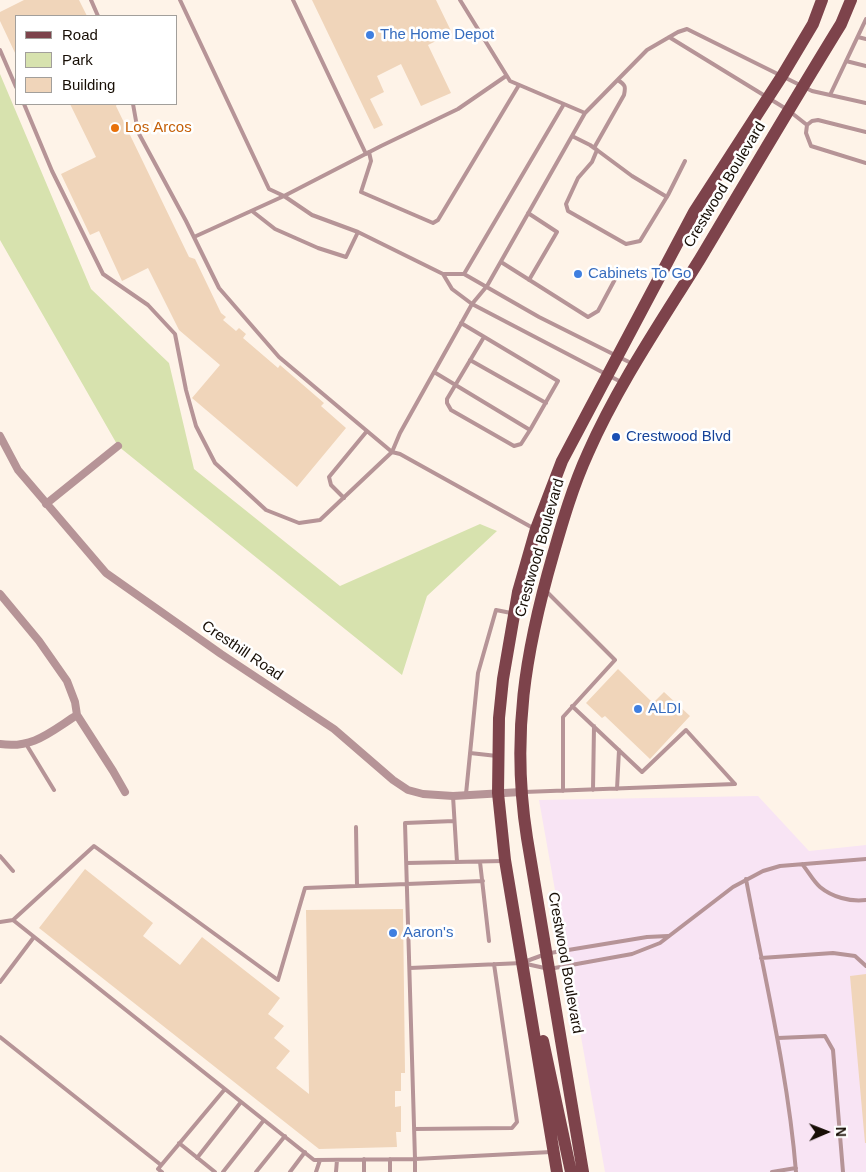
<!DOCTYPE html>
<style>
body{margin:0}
#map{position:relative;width:866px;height:1172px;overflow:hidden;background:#fef3e8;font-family:Arial,sans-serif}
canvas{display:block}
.legend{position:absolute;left:15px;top:15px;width:162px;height:90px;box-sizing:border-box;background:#fff;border:1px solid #a29f9b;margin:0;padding:6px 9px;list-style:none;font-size:15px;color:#170e05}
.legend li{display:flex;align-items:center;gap:10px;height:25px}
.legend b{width:25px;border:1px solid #a29f9b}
.north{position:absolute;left:801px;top:1107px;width:50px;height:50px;-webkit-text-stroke:4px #fff;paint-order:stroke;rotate:89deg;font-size:14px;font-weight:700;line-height:20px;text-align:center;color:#170e05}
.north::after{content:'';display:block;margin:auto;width:18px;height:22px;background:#170e05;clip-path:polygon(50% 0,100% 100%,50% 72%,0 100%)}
</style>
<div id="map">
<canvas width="866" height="1172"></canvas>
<ul class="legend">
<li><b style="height:6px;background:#7d434b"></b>Road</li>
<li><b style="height:14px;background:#d7e2ae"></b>Park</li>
<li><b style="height:14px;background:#f0d5ba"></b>Building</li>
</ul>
<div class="north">N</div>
</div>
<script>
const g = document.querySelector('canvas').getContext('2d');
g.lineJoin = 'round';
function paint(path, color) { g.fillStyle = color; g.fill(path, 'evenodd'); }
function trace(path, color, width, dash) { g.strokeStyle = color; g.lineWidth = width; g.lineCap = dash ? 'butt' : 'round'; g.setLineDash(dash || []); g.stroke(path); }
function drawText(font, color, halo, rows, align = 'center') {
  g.font = font + ' Arial,sans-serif'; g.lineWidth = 5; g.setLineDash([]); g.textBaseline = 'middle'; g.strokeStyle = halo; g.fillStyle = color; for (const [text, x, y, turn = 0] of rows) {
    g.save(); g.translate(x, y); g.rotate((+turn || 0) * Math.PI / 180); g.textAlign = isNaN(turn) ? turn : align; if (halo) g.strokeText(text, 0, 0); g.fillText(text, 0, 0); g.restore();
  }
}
const industrial = new Path2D(`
 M758 796 809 851 866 845V1172H605L539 800Z`);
const green = new Path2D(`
 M0 74 91 289 169 363 194 469 340 586 480 524 497 531 427 596 402 675 118 446 0 240Z`);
const building = new Path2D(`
 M24 0H79L87 16H16V55L0 21V12Z
 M312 0H436L452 33 428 45 451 93 421 106 401 64 377 76 384 92 370 99 383 125 374 129Z
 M70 104H117L116 106 189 257 195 259 221 313 226 317 223 320 236 331 239 328 246 334 243 338 278 368 280 365 324 403 321 406 346 428 297 487 192 398 220 365 179 330 148 268 122 281 99 231 90 235 61 174 96 157Z
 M618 669 653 703 664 692 690 716 650 759 605 716 602 718 586 703Z
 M85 869 153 923 143 936 180 965 202 937 280 998 268 1014 284 1026 274 1038 290 1051 276 1068 309 1094 306 910 403 909 405 1073H401V1091H395V1107L401 1106V1132H396L397 1147 319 1149 39 928Z
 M866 974V1143H865L850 976Z`);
const lane = new Path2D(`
 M91 0 98 16
 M180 0 269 189 284 196 312 215 358 232 443 274H464L539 317 631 363
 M293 0 366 154
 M460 0 510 81 585 113
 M669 37 788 110 807 125 806 133 811 146 866 163
 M858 37 866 39
 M0 50 16 87
 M846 61 866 66
 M830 95 866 103
 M24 104 52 171 103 274 148 305 175 334 186 390 196 426 215 463 266 510 299 523 320 520 392 452 279 357 219 288 186 221 138 132 133 104
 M807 125 812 121 818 120 866 132
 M572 136 590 145 597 150 592 162 578 178 566 204 568 211 626 244 640 241 668 195 685 161
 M594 148 624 95C626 86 625 85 618 80
 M597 150 632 176 667 197
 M369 152 371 161 361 192 433 223 438 220 519 85
 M252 211 275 229 318 248 346 257 358 232
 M528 213 557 232 529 280
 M194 237 284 196 381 146 458 109 506 76
 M501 262 588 317 598 311 620 270
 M443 274 452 289 472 304 623 383
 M464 274 564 104
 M484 337 447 399V403L451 410 514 446 521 444 530 430
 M470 360 546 403
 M434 372 530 430 558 381 461 323
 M344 498 331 485 329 477 367 431
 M533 528 400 454 392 452 400 433 472 304 487 286 585 113 647 50 678 32 687 29 812 91 830 95 866 19
 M547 592 615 660 563 717V791
 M572 706 642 772 686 730 735 784
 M26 744 54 790
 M470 753 497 756
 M617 789 619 750
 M593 790 594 726
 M524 792 735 784
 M466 794 478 673 496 610 511 613
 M453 796 457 862
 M454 821 405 823 415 1159 551 1152
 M356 827 357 886
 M0 856 13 871
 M480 862 489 941
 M407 863 503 861
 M802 864C808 871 813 881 820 887 832 897 850 902 866 900
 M746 879C764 976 788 1073 796 1172
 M13 920 94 846 278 980 305 888 483 881
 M0 922 13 920 314 1160 415 1159V1172
 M550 953 647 937 668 936
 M761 958 833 953 855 956 866 966
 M524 962 543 955
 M410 968 522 963 549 969 632 954 660 943 733 887 763 871 780 866 866 859
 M0 982 34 937
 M0 1037 161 1165
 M778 1038 825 1036 833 1050 843 1172
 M414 1129 512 1128 517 1122 494 964
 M179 1143 215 1172
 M197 1158 241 1102
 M390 1159V1172
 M162 1172 158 1169 225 1089
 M223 1172 264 1120
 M256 1172 285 1136
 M290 1172 305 1152
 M316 1172 320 1160
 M336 1172 337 1160
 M364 1172V1159
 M772 1172 796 1168`);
const street = new Path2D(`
 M0 436 18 470 106 573 221 654 334 729 393 780 408 790 423 794 453 796 521 792
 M46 504 118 446
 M0 594 39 641 67 681 75 702 77 715 113 771 125 792
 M0 744C33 749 50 732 77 715`);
const primary = new Path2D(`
 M543 1041 571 1172
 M557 1172 505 860 498 793 499 718 503 679 518 592 536 529 562 461 694 212 782 76 813 24 822 0
 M583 1172 527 838C511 737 525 652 553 555 563 520 573 486 588 453 618 385 661 322 700 259 747 180 793 102 841 24L851 0`);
const markers = [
 [370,35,5,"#3f7fe0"],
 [115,128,5,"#e8710a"],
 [578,274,5,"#3f7fe0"],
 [616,437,5,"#1a4fb4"],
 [638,709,5,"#3f7fe0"],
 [393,933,5,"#3f7fe0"]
];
const shopNames = [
 ["The Home Depot",380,35],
 ["Cabinets To Go",588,274],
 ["ALDI",648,709],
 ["Aaron's",403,933]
];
const foodNames = [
 ["Los Arcos",125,128]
];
const streetNames = [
 ["Crestwood Boulevard",725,185,-59],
 ["Crestwood Boulevard",540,548,-74],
 ["Cresthill Road",242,651,34],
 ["Crestwood Boulevard",565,963,80]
];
const transitNames = [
 ["Crestwood Blvd",626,437]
];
paint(industrial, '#f8e4f4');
paint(green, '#d7e2ae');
paint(building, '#f0d5ba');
trace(lane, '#b69497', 4);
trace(street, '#b69497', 8);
trace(primary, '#7d434b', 12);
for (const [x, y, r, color] of markers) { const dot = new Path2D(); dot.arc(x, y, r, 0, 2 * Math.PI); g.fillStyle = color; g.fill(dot); trace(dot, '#fff', 2); }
drawText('15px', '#366cbe', '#fff', shopNames, 'left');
drawText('15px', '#c56008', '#fff', foodNames, 'left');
drawText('15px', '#170e05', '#fff', streetNames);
drawText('15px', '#164399', '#fff', transitNames, 'left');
</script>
